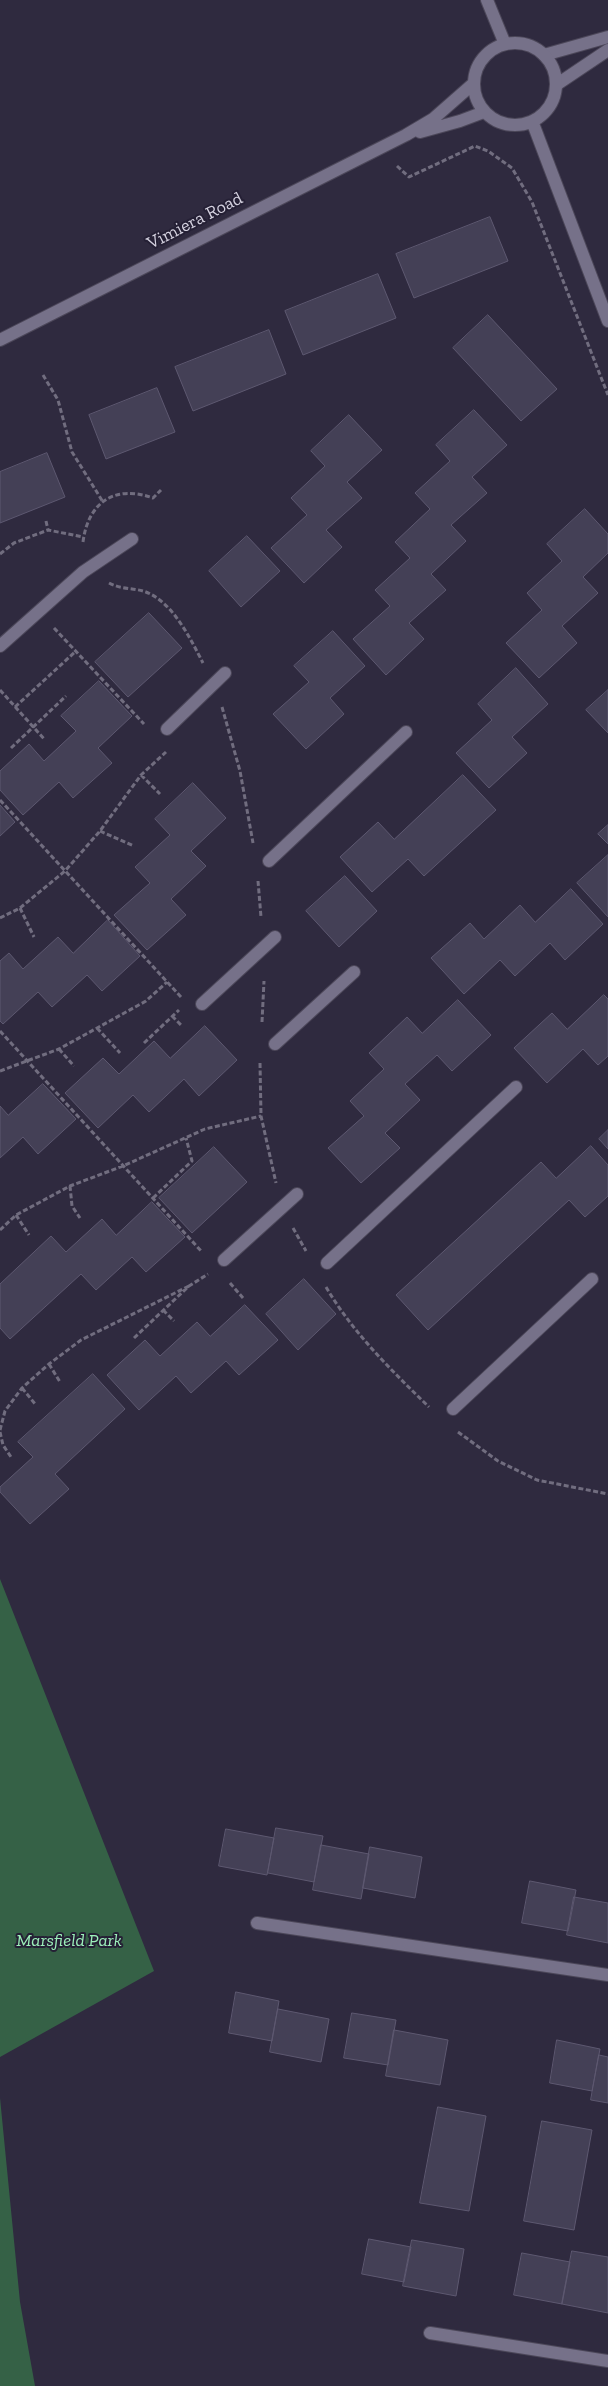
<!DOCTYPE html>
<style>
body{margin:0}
canvas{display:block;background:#2f2a3f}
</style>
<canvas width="608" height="2386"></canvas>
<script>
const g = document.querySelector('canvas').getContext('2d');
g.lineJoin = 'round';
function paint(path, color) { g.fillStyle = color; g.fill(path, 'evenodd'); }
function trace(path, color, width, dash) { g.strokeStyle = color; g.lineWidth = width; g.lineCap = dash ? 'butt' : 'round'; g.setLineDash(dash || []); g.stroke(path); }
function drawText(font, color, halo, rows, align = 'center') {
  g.font = font + ' "Zilla Slab",serif'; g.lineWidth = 4; g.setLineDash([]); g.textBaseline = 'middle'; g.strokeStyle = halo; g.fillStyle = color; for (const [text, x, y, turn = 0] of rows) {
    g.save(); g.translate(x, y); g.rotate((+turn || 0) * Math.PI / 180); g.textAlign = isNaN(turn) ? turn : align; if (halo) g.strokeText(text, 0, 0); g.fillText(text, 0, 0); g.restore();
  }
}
const green = new Path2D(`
 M0 1579 154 1971 0 2057Z
 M0 2098 20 2302 35 2386H0Z`);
const building = new Path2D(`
 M490 217 508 261 414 298 396 254Z
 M378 274 396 318 303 355 285 311Z
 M488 315 557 389 521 421 453 348Z
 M269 330 286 374 193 411 175 367Z
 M157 388 175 432 106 459 89 415Z
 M474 410 507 445 472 477 487 493 451 525 466 541 431 574 446 590 409 623 424 639 386 675 353 639 390 606 375 590 410 558 395 542 430 509 415 493 450 461 436 445Z
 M349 415 382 450 347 482 362 498 326 530 342 547 304 583 271 548 307 515 291 498 325 466 311 451Z
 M47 453 65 497 0 523V472Z
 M585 509 608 534V553L583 577 598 593 562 626 577 643 539 678 506 643 542 610 527 593 562 561 547 544Z
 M247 536 280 571 241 607 209 571Z
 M149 613 182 648 128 697 95 662Z
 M333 631 365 666 330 698 344 714 306 749 273 714 309 682 294 666Z
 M516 668 548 704 512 737 527 753 489 788 456 753 492 720 478 704Z
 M99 681 132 716 98 748 112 763 73 798 59 782 23 815 0 790V771L29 744 44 761 76 731 61 716Z
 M608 690V733L586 710Z
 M463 775 496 810 424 876 408 859 372 892 340 857 378 822 394 839Z
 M193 783 226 818 191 851 206 866 171 899 186 915 147 950 114 915 150 883 135 867 170 835 155 819Z
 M0 805 15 822 0 836Z
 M608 825V844L598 834Z
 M608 855V917L577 883Z
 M345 876 377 911 339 947 306 911Z
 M571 889 603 924 565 960 550 943 515 976 500 960 464 994 431 958 470 923 484 939 520 905 535 922Z
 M108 920 140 956 102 991 87 975 52 1007 38 992 3 1024 0 1021V961L9 953 23 969 58 937 73 953Z
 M604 995 608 999V1056L598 1065 583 1049 547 1083 514 1048 552 1013 567 1029Z
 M458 1000 491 1035 452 1071 437 1055 405 1084 420 1100 385 1133 400 1148 361 1183 328 1148 364 1116 350 1101 384 1069 369 1053 407 1017 422 1033Z
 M205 1026 237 1060 199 1096 184 1079 149 1112 133 1095 98 1128 65 1093 103 1058 119 1074 154 1041 170 1058Z
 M43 1084 76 1119 38 1154 23 1137 0 1158V1106L8 1115Z
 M608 1130V1149L599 1139Z
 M591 1146 608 1165V1196L585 1217 569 1200 428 1330 396 1295 541 1162 556 1178Z
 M214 1147 247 1182 192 1233 159 1198Z
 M152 1202 185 1237 146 1272 132 1257 96 1290 81 1274 10 1339 0 1328V1284L51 1236 66 1252 102 1219 116 1235Z
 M304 1279 336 1314 298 1350 266 1314Z
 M245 1305 278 1340 239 1375 226 1361 191 1393 176 1376 139 1410 107 1375 145 1340 160 1356 197 1322 210 1336Z
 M93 1374 125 1409 55 1474 69 1489 30 1524 0 1492V1487L33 1457 18 1442Z
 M276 1828 323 1836 314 1882 268 1873Z
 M226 1829 274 1838 267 1875 219 1866Z
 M321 1845 369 1854 361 1899 313 1890Z
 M370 1847 422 1857 415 1898 363 1888Z
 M530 1881 576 1890 568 1931 522 1923Z
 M574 1897 608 1903V1943L567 1935Z
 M236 1992 279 2001 272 2041 229 2033Z
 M278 2009 329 2019 321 2062 270 2052Z
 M352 2013 396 2020 388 2065 344 2058Z
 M394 2030 448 2040 440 2085 386 2076Z
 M557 2040 600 2049 592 2091 550 2083Z
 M599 2055 608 2057V2103L591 2100Z
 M438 2107 486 2116 469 2211 420 2203Z
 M542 2121 592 2130 574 2230 524 2221Z
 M369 2239 411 2247 404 2282 362 2274Z
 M412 2240 464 2249 456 2296 403 2286Z
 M572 2251 608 2257V2313L562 2304Z
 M522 2253 570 2262 562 2304 514 2295Z`);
const path = new Path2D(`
 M397 166 409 177 475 146 488 151 512 168 532 202 608 395
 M43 375 58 400 72 452 103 502
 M46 521 48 530
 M83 542C88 503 114 484 153 498L161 490
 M0 554 14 543 48 530 83 537
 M109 583C120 589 132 588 143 591 172 600 190 638 203 663
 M54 628 144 724
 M0 690 45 740
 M15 707 76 651
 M222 707 240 771 253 843
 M11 748 66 696
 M141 775 160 794
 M0 800 181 997
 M100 831 134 846
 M258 881 261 917
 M20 908 34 937
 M0 918 20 908 65 871 100 831 141 775 166 752
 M172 1016 182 1026
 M262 1022 264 981
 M97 1028 120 1053
 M0 1031 202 1252
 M144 1043 179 1010
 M59 1049 74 1066
 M260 1063 261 1116 276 1183
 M0 1071 59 1049 146 1001 167 982
 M70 1186 72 1206 80 1218
 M153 1198 192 1161 186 1138
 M16 1215 29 1235
 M293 1228 306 1251
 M0 1230 16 1215 70 1186 123 1166 205 1129 261 1116
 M230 1283 243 1298
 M326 1287C353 1333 391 1370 429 1407
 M163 1310 174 1321
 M134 1338 189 1286 208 1274
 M49 1364 60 1382
 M22 1388 36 1405
 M0 1430 5 1411 22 1388 49 1364 81 1340 189 1286
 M0 1432 3 1445 11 1457
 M458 1432 498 1461 537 1480 608 1494`);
const lane = new Path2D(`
 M0 646 83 572 132 539
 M167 729 225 673
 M269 861 406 732
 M202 1004 275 937
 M275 1044 354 972
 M224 1260 297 1194
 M327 1263 516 1087
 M453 1409 592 1279
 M257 1923 608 1975
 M430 2333 608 2361`);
const street = new Path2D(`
 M487 0 505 44
 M544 55 608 37
 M556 85 608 50`);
const secondary = new Path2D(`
 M474 84a41 41 0 1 1 82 0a41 41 0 1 1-82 0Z
 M532 121 608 321
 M420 132 460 121 484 112
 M0 340 406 135 433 119 474 83`);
const streetNames = [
 ["Vimiera Road",195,221,-27]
];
const parkNames = [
 ["Marsfield Park",69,1941]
];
paint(green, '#356146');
paint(building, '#444056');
trace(building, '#5d5870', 1);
trace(lane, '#4c4759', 14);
trace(street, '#4c4759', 14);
trace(secondary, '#4c4759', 14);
trace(path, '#716d7f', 3, [5, 2.5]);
trace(lane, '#767189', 12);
trace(street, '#767189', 12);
trace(secondary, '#767189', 12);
drawText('18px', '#d4d1df', '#252035', streetNames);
drawText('italic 18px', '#9cf0ba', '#252035', parkNames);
</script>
